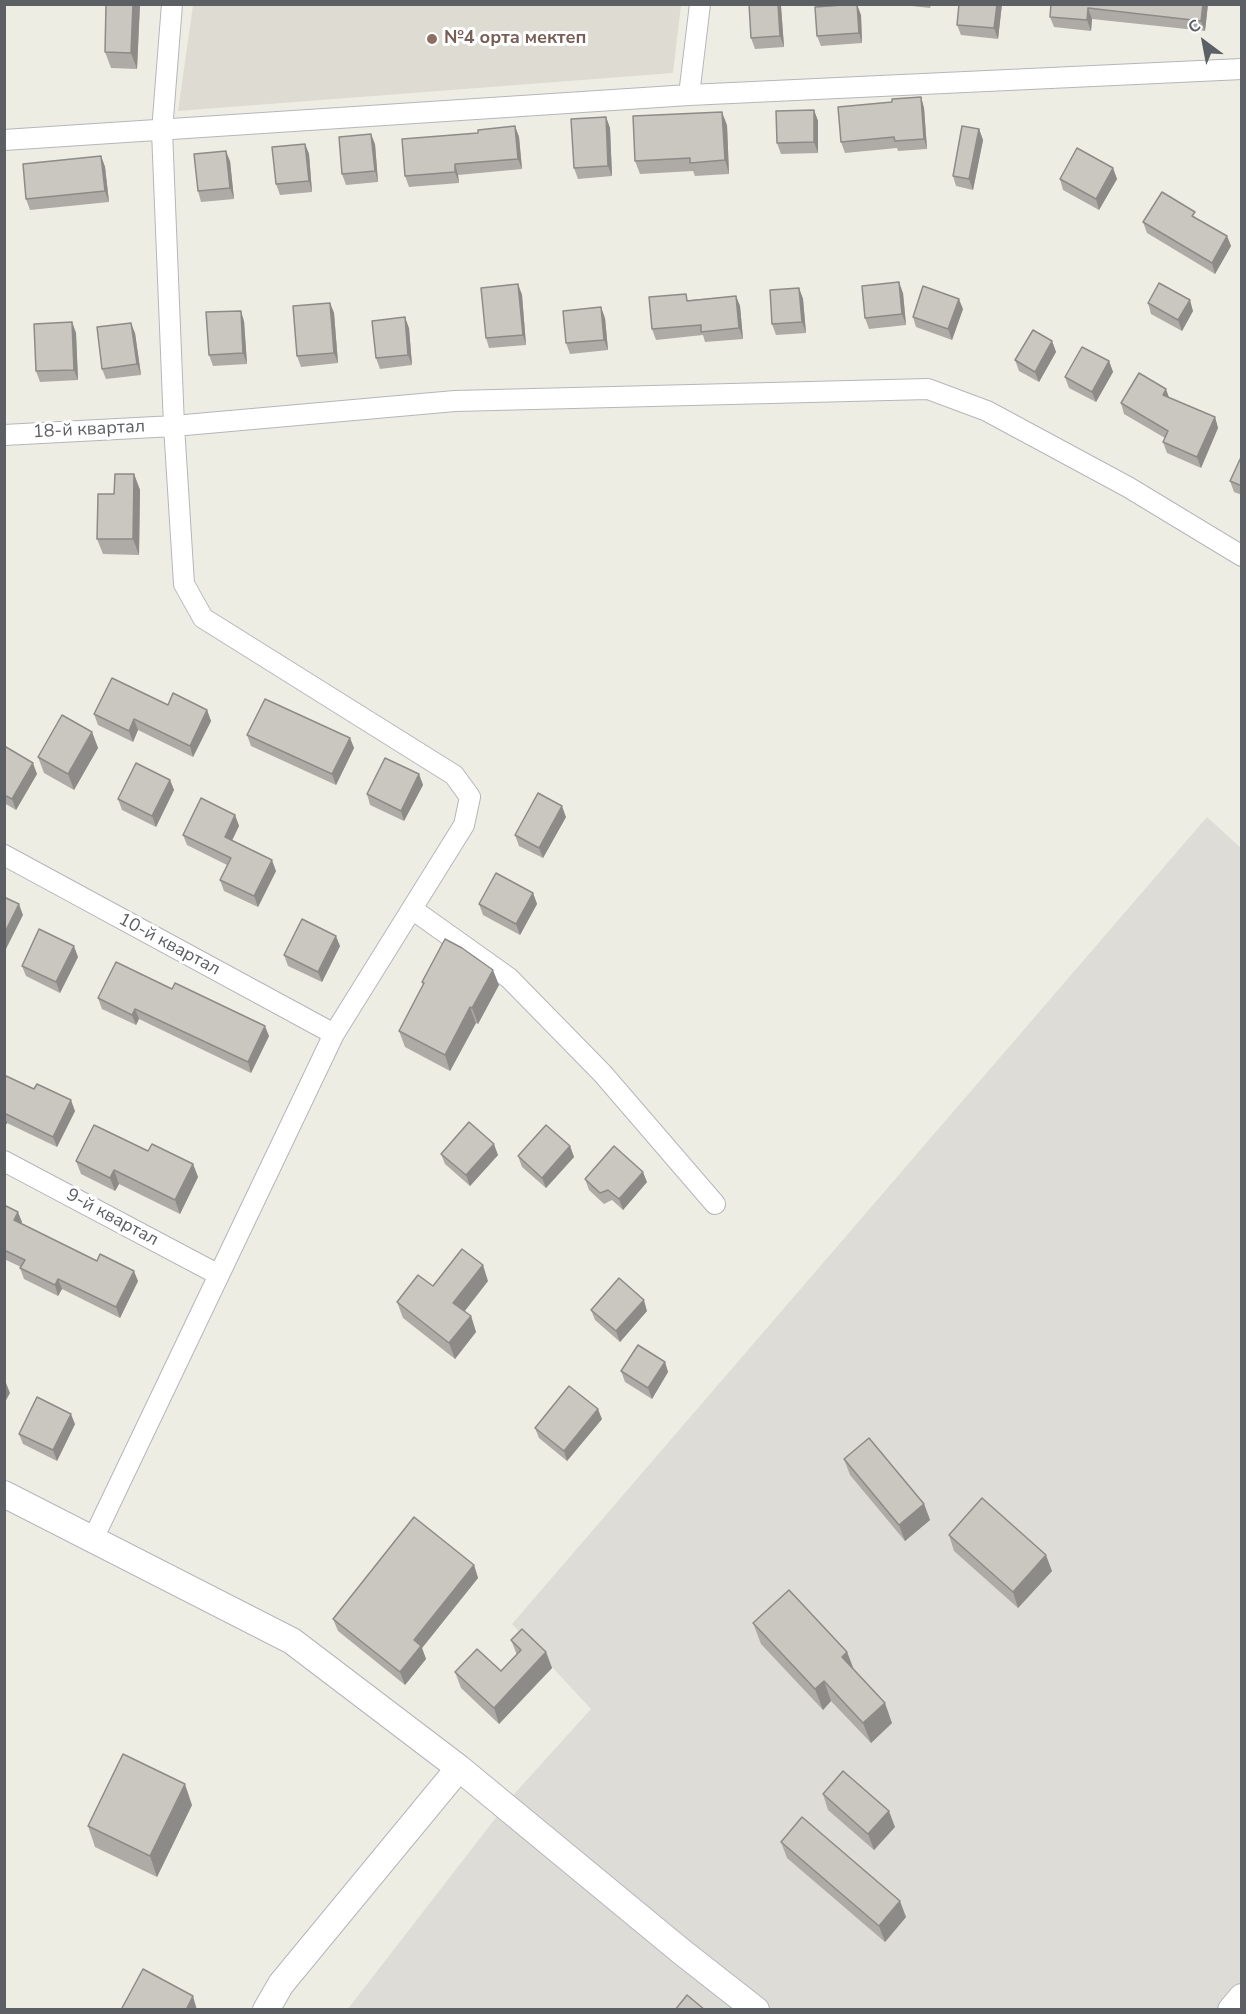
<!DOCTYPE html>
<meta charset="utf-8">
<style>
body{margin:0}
#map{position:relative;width:1246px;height:2014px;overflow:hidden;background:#eeede4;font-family:"Nunito Sans",sans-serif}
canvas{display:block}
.frame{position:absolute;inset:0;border:6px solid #5c5f64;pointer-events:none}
.north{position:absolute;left:1174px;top:12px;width:60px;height:60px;-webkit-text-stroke:4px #fff;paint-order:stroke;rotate:328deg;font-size:16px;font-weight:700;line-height:24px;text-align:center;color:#5c5f64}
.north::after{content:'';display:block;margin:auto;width:21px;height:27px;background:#5c5f64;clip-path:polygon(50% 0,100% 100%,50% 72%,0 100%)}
</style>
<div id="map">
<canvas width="1246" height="2014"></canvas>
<div class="frame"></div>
<div class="north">С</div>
</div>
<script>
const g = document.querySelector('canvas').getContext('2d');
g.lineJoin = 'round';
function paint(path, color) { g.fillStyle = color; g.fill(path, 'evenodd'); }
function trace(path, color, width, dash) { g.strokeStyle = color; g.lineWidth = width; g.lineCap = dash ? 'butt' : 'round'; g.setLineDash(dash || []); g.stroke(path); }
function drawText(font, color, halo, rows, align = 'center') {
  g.font = font + ' "Nunito Sans",sans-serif'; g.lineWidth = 6; g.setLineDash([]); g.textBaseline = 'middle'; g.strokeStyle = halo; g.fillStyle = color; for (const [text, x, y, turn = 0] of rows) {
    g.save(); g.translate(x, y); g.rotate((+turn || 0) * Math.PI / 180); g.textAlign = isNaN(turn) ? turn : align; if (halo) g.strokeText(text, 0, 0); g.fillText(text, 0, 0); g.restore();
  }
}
const industrial = new Path2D(`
 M1207 817 1242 849 1241 2009 347 2010 515 1793 591 1709 512 1624Z`);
const education = new Path2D(`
 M193 5V4L681 5 673 73 178 111Z`);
const minor = new Path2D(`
 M689 95 1242 69
 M4 140 689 95 700 4
 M4 435 174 426 455 401 928 389 987 411 1128 487 1242 556
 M4 855 334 1034
 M412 909 509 978 603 1074 715 1204
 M4 1161 219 1275
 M93 1539 334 1034 464 825 470 797 454 775 203 618 184 584 174 426 162 131 172 4`);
const tertiary = new Path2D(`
 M4 1494 292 1641 459 1768 682 1952 756 2010
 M266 2010 281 1984 459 1768
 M1231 2010 1242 1997`);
const wall = new Path2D(`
 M106 4H140L137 69 111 68 105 52Z
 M893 4H931L930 8Z
 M959 4H1002L998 39 961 35 957 25Z
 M1051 4H1208L1205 31 1092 19 1091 31 1054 27 1050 17Z
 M781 6 784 47 755 49 751 38Z
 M861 15 862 43 821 46 817 36Z
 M921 97 924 108 927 149 898 151 897 148 845 153 841 142Z
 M814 110 818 121V153L781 154 777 143Z
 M606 117 610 128 612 176 578 179 574 168Z
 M727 125 729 174 695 176 693 171 640 174 635 161Z
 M515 126 519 137 522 169 458 175 459 183 409 187 405 176 478 133Z
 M979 129 983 140 973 190 956 186 953 176Z
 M305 144 309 154 312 192 280 195 276 184Z
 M375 144 378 182 346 185 342 174Z
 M101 156 105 167 109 202 30 210 26 199Z
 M230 161 234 199 201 202 198 191Z
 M1113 168 1117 179 1099 210 1063 190 1060 179Z
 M1197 219 1227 236 1231 246 1215 274 1147 233 1143 222Z
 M518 284 522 295 526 345 489 348 486 338Z
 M799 288 803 299 806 333 776 335 772 324Z
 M903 293 906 325 869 329 865 318Z
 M736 296 740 306 743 339 705 342 703 335 656 340 652 329 689 300Z
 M330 303 334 313 338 363 301 367 297 356Z
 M1148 303 1193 311 1182 331 1151 314Z
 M963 309 952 340 916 327 913 317Z
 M605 318 608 350 570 354 566 343Z
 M244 321 247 364 213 366 209 355Z
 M72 322 76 333 78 380 40 382 36 371Z
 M409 328 412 365 380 369 376 358Z
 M135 333 141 375 106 379 102 369Z
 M1052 341 1056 352 1039 382 1019 371 1015 360Z
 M1109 361 1113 372 1096 402 1069 388 1065 377Z
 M1169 398 1215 417 1218 428 1201 468 1167 453 1163 442 1165 438 1124 414 1121 403Z
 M1242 455V495L1234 492 1230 481Z
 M134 474 140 490 139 555 103 554 97 539 114 494Z
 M207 710 211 721 193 757 138 730 133 742 98 725 94 714Z
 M92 732 98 748 74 790 44 773 38 757Z
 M247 735 350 738 354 748 336 785 251 746Z
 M4 750 37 774 16 810 4 803Z
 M419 774 423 785 404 821 370 805 367 794Z
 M170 780 174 790 156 827 122 810 118 799Z
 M235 815 239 826 232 841 276 871 258 907 224 891 220 880 227 865 187 845 183 835Z
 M566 817 543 858 519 846 515 835Z
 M533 893 537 904 520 935 483 915 479 904Z
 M340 946 322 982 288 966 284 955Z
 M78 957 60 993 26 976 22 966Z
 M422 982 499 985 478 1024 476 1023 450 1071 405 1047 399 1031 423 985Z
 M98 998 269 1036 251 1073 139 1019 136 1025 102 1009Z
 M4 1075 75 1111 57 1147 7 1123 4 1128Z
 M570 1146 574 1157 546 1188 522 1167 518 1156Z
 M148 1151 193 1164 198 1177 180 1214 119 1184 115 1191 81 1174 76 1161Z
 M441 1154 498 1155 470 1186 445 1164Z
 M585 1179 647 1182 623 1210 612 1200 604 1204 589 1190Z
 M4 1205 22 1222 21 1224 138 1281 120 1318 62 1289 58 1296 24 1279 20 1268 21 1267 4 1259Z
 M488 1281 465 1311 471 1316 476 1332 455 1359 403 1318 397 1302 433 1286Z
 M591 1310 647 1311 620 1342 595 1320Z
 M665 1362 668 1372 652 1399 625 1382 621 1371Z
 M602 1419 567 1461 539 1438 535 1428Z
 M75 1424 57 1461 23 1444 19 1434Z
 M844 1459 924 1504 930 1520 905 1541 850 1475Z
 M949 1535 1052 1571 1018 1608 954 1551Z
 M474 1565 478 1578 422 1648 426 1659 405 1685 338 1631 333 1619Z
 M753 1623 847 1652 854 1670 892 1723 871 1743 831 1701 823 1710 761 1644Z
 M511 1640 546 1652 552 1668 499 1724 461 1688 455 1672 501 1671 517 1655Z
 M823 1794 895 1827 874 1850 828 1810Z
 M192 1805 157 1877 95 1847 88 1826Z
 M781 1842 906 1917 885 1942 787 1858Z`);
const shadedWall = new Path2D(`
 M133 4H140L137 69 131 53Z
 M778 4H781V6L784 47 780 36Z
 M857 4 861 15 862 43 859 33Z
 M997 4H1002L998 39 994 28Z
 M1203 4H1208L1205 31 1201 21Z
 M1088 8 1092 19 1091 31 1087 20Z
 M921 97 924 108 927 149 924 139Z
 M814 110 818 121V153L814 142Z
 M722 112 727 125 729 174 725 160Z
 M606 117 610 128 612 176 608 166Z
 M515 126 519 137 522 169 518 159Z
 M979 129 983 140 973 190 969 179Z
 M371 134 375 144 378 182 375 171Z
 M305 144 309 154 312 192 309 181Z
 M226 151 230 161 234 199 230 188Z
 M101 156 105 167 109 202 105 191Z
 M455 164 458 175 459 183 455 172Z
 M1113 168 1117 179 1099 210 1096 199Z
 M1227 236 1231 246 1215 274 1212 263Z
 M899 282 903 293 906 325 902 314Z
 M518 284 522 295 526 345 523 335Z
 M799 288 803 299 806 333 802 322Z
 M736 296 740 306 743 339 739 328Z
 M959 299 963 309 952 340 948 329Z
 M1190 300 1193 311 1182 331 1178 320Z
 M330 303 334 313 338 363 334 353Z
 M601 307 605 318 608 350 604 340Z
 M241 311 244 321 247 364 243 353Z
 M405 317 409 328 412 365 408 355Z
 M72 322 76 333 78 380 74 370Z
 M131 323 135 333 141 375 137 364Z
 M1052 341 1056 352 1039 382 1035 372Z
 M1109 361 1113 372 1096 402 1092 392Z
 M1166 389 1170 400 1163 395Z
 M1215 417 1218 428 1201 468 1197 457Z
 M134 474 140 490 139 555 133 539Z
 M207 710 211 721 193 757 190 746Z
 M134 719 138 730 133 742 129 731Z
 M92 732 98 748 74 790 68 774Z
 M350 738 354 748 336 785 332 774Z
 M33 763 37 774 16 810 12 799Z
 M419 774 423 785 404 821 401 811Z
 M170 780 174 790 156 827 152 816Z
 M562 806 566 817 543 858 539 848Z
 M235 815 239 826 228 848 225 837Z
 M272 860 276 871 258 907 254 896Z
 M533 893 537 904 520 935 516 924Z
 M19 904 23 915 5 951 4 934Z
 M336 936 340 946 322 982 318 972Z
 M74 946 78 957 60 993 56 982Z
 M493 970 499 985 478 1024 472 1008Z
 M470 1007 476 1023 450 1071 445 1055Z
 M135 1009 139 1019 136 1025 132 1015Z
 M265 1026 269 1036 251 1073 248 1062Z
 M71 1100 75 1111 57 1147 53 1137Z
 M4 1116 7 1123 4 1128Z
 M494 1144 498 1155 470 1186 466 1175Z
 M570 1146 574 1157 546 1188 542 1178Z
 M193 1164 198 1177 180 1214 175 1200Z
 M114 1170 119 1184 115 1191 110 1178Z
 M643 1172 647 1182 623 1210 619 1199Z
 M18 1212 22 1222 18 1231 14 1220Z
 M483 1265 488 1281 459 1318 453 1303Z
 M134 1271 138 1281 120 1318 116 1307Z
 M58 1279 62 1289 58 1296 55 1285Z
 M644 1300 647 1311 620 1342 616 1331Z
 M471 1316 476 1332 455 1359 449 1343Z
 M665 1362 668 1372 652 1399 648 1388Z
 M6 1383 10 1393 4 1404V1386Z
 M598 1409 602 1419 567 1461 564 1451Z
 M71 1414 75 1424 57 1461 53 1450Z
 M924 1504 930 1520 905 1541 899 1525Z
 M1046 1555 1052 1571 1018 1608 1013 1592Z
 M474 1565 478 1578 422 1648 426 1659 405 1685 400 1672 414 1640Z
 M546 1652 552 1668 499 1724 494 1708Z
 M847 1652 855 1673 842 1657Z
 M824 1681 831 1701 823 1710 815 1689Z
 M885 1703 892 1723 871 1743 863 1723Z
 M185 1784 192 1805 157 1877 150 1856Z
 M889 1811 895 1827 874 1850 868 1834Z
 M900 1901 906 1917 885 1942 879 1926Z
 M193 1996 197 2010H186Z`);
const building = new Path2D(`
 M106 4H133L131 53 105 52Z
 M749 4H778L780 36 751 38Z
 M857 4 859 33 817 36 815 7Z
 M959 4H997L994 28 957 25Z
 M1051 4H1203L1201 21 1088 8 1087 20 1050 17Z
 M921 97 924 139 895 141 894 137 841 142 838 107 892 102V99Z
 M814 110V142L777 143 776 111Z
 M722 112 725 160 690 163V158L635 161 633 116Z
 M606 117 608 166 574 168 571 119Z
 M515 126 518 159 455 164V172L405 176 402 139 478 133V130Z
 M962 126 979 129 969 179 953 176Z
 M371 134 375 171 342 174 339 137Z
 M305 144 309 181 276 184 272 147Z
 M1077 148 1113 168 1096 199 1060 179Z
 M226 151 230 188 198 191 194 154Z
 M101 156 105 191 26 199 23 164Z
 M1162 192 1195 212 1192 216 1227 236 1212 263 1143 222Z
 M899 282 902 314 865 318 862 286Z
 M1159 283 1190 300 1178 320 1148 303Z
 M518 284 523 335 486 338 481 288Z
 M923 286 959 299 948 329 913 317Z
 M799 288 802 322 772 324 770 290Z
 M686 294 687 301 736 296 739 328 701 332V325L652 329 649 297Z
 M330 303 334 353 297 356 293 306Z
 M601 307 604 340 566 343 563 311Z
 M241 311 243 353 209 355 206 312Z
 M405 317 408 355 376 358 372 321Z
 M72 322 74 370 36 371 34 324Z
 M131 323 137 364 102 369 97 327Z
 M1033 330 1052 341 1035 372 1015 360Z
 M1082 347 1109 361 1092 392 1065 377Z
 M1139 373 1166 389 1163 395 1215 417 1197 457 1163 442 1168 431 1121 403Z
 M1242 455V486L1230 481Z
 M115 474H134L133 539H97L98 494H114Z
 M112 678 168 705 173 693 207 710 190 746 134 719 129 731 94 714Z
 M265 699 350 738 332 774 247 735Z
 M62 715 92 732 68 774 38 757Z
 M6 747 33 763 12 799 4 795V750Z
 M385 758 419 774 401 811 367 794Z
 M136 763 170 780 152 816 118 799Z
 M538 793 562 806 539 848 515 835Z
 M201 798 235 815 225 837 272 860 254 896 220 880 231 858 183 835Z
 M496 873 533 893 516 924 479 904Z
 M4 897 19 904 4 934Z
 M302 919 336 936 318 972 284 955Z
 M39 929 74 946 56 982 22 966Z
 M445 939 462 948 493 970 472 1008 470 1007 445 1055 399 1031 424 983 422 982Z
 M116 962 172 989 175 983 265 1026 248 1062 135 1009 132 1015 98 998Z
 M4 1075 34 1089 37 1084 71 1100 53 1137 4 1113Z
 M469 1122 494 1144 466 1175 441 1154Z
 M94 1125 148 1151 152 1144 193 1164 175 1200 114 1170 110 1178 76 1161Z
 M546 1125 570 1146 542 1178 518 1156Z
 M614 1146 643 1172 619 1199 608 1190 600 1193 585 1179Z
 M4 1205 18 1212 14 1220 97 1261 100 1254 134 1271 116 1307 58 1279 55 1285 20 1268 25 1260 4 1250Z
 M462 1249 483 1265 453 1303 471 1316 449 1343 397 1302 418 1275 433 1286Z
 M619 1278 644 1300 616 1331 591 1310Z
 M638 1345 665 1362 648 1388 621 1371Z
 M569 1386 598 1409 564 1451 535 1428Z
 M37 1397 71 1414 53 1450 19 1434Z
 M869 1438 924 1504 899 1525 844 1459Z
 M982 1498 1046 1555 1013 1592 949 1535Z
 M414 1517 474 1565 414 1640 421 1646 400 1672 333 1619Z
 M789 1590 847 1652 842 1657 885 1703 863 1723 824 1681 815 1689 753 1623Z
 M522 1629 546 1652 494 1708 455 1672 477 1649 501 1671 521 1650 511 1640Z
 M123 1754 185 1784 150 1856 88 1826Z
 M843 1771 889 1811 868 1834 823 1794Z
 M802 1817 900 1901 879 1926 781 1842Z
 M143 1969 193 1996 186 2010H124L122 2008Z
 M687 1995 705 2010H675Z`);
const markers = [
 [432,39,6,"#8d6e63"]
];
const educationNames = [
 ["№4 орта мектеп",444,39]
];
const streetNames = [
 ["18-й квартал",89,430,-3],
 ["10-й квартал",169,945,28],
 ["9-й квартал",112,1218,28]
];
paint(industrial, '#dddcd6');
paint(education, '#dedcd2');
trace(minor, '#b5b6bb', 22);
trace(tertiary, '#b5b6bb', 28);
trace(minor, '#fff', 20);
trace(tertiary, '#fff', 26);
paint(wall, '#aeaba6');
paint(shadedWall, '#8d8b87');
paint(building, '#cac7c1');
trace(building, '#8d8b87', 1.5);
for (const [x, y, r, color] of markers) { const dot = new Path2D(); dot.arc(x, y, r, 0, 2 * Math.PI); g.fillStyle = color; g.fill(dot); trace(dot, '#fff', 2); }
drawText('bold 18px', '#785e54', '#fff', educationNames, 'left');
drawText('18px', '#5c5f64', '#fff', streetNames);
</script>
